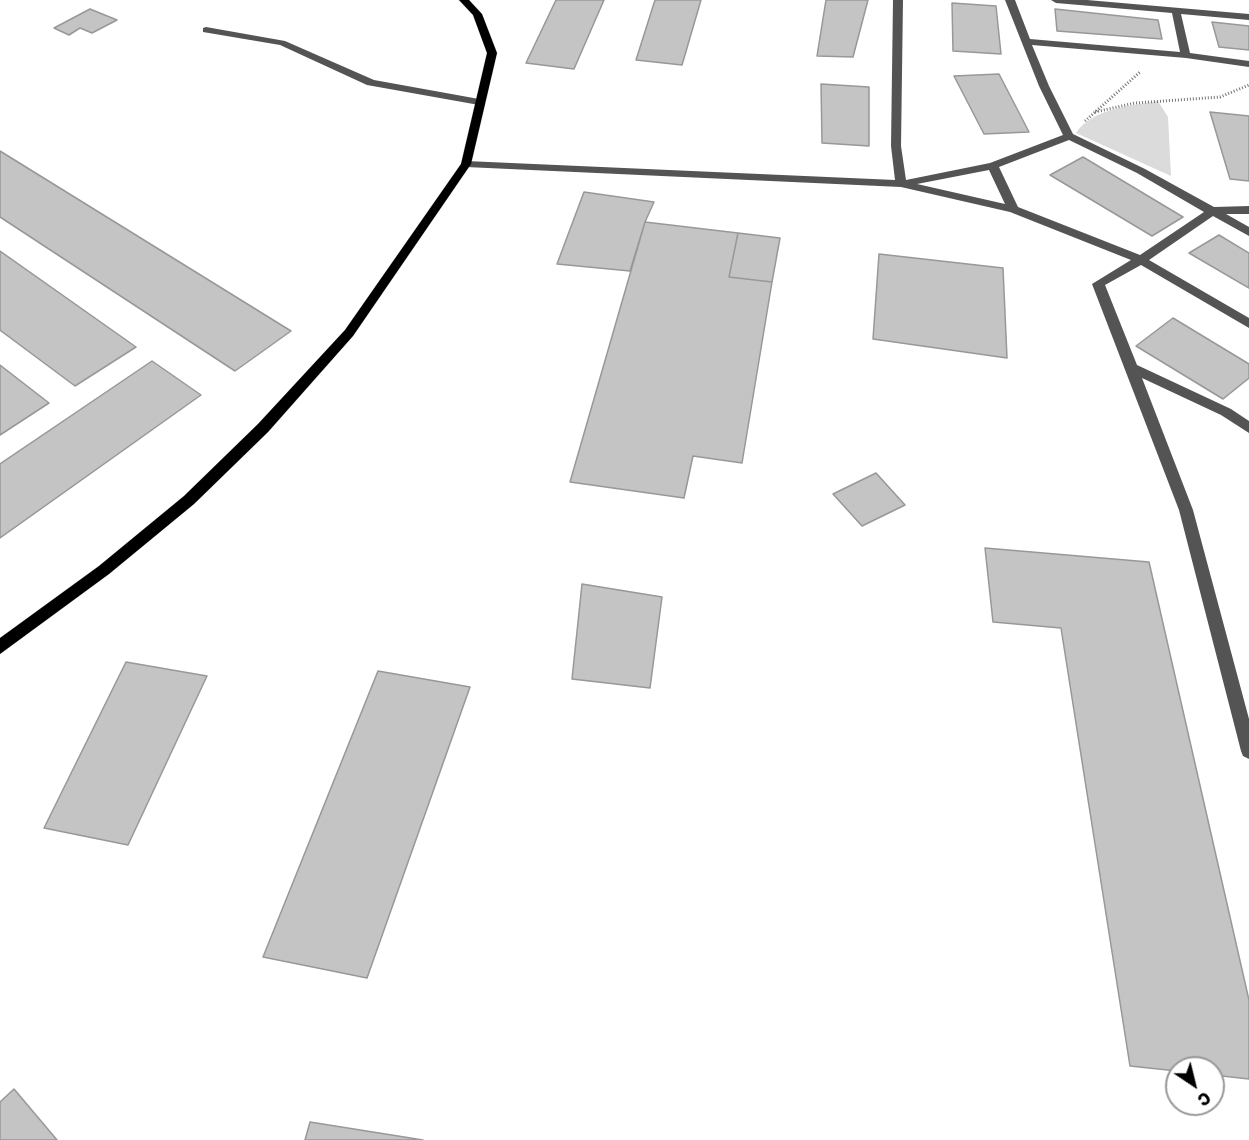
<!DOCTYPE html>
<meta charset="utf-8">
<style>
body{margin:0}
#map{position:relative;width:1249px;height:1140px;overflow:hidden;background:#fff;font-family:"Golos Text",sans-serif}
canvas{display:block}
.north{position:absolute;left:1165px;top:1056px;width:60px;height:60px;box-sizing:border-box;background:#fff;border:2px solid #999;border-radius:50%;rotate:145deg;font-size:16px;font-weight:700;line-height:24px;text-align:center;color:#000}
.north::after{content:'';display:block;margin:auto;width:21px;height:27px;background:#000;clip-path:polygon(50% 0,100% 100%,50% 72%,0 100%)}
</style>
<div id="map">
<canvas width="1249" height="1140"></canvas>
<div class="north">С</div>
</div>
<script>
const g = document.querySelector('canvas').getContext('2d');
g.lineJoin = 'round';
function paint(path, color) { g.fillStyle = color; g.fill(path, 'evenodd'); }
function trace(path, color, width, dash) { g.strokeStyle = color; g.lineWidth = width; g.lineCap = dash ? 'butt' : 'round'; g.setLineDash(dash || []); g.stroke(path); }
const green = new Path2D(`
 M1158 101 1168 117 1171 176 1076 133C1092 108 1132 106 1158 101Z`);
const building = new Path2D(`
 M556 0H604L574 69 526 63Z
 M655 0H701L682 65 636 60Z
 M826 0H868L853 57 817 56Z
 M952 3 996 6 1001 54 953 51Z
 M90 9 117 20 92 33 80 28 69 35 54 28Z
 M1055 9 1158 20 1162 39 1057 31Z
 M1212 22 1249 26V50L1219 47Z
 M999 74 1029 132 984 134 954 76Z
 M821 84 869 87V146L822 143Z
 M1210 112 1249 116V181L1230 179Z
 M0 151 291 331 235 371 0 217Z
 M1083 157 1183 217 1152 236 1050 175Z
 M584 192 654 202 645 222 630 271 557 264Z
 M645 222 738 233 729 277 772 282 742 463 693 456 684 498 570 482Z
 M738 233 780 238 772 282 729 277Z
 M1219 235 1249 253V288L1189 253Z
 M0 251 136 347 75 386 0 330Z
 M879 254 1003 268 1007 358 873 339Z
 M1173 318 1249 364V378L1223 399 1136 346Z
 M152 361 201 395 0 538V464Z
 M0 365 49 403 0 435Z
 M876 473 905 505 862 526 833 494Z
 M985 548 1149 562 1249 1000V1079L1213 1075V1068H1177V1071L1130 1066 1061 628 993 622Z
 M582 584 662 597 650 688 572 679Z
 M126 662 207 676 128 845 44 828Z
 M378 671 470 687 367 978 263 957Z
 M14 1089 57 1140H0V1102Z
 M310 1122 423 1140H305Z`);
const path = new Path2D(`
 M1095 112 1135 103 1220 97 1249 85
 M1085 121 1140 72`);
const minor = new Path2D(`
 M893 0H903L901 146 906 180 990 163 1063 135 1039 86 1005 0H1015L1030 39 1180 52 1172 13 1056 3 1051 0H1087L1249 14V20L1181 14 1190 53 1249 61V67L1186 58 1032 45 1049 86 1073 134 1145 169 1214 207 1249 206V214H1226L1249 227V236L1213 216 1149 260 1249 318V328L1141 265 1105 285 1137 365 1231 409 1249 421V433L1221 415 1142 378 1193 510 1249 719V759L1243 756 1241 751 1179 510 1092 284 1131 260 1010 212 901 187 466 167 461 164 466 161 895 180 891 146ZM1069 140 1137 173 1204 212 1140 255 1018 207 999 167ZM989 170 1005 204 917 184Z
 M206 27 285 41 374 80 479 99 484 102 479 105 367 85 280 45 203 32V28Z`);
const major = new Path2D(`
 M459 0H469L482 14 497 53 471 164 353 336 268 432 194 504 109 574 0 654V638L99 566 184 496 258 424 345 330 461 164 487 53 473 15Z`);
paint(green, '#dbdbdb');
paint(building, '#c4c4c4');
trace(building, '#989898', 1.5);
trace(major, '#dbdbdb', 1);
trace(path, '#767676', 3, [1, 2]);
paint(minor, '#545454');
paint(major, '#000');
</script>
